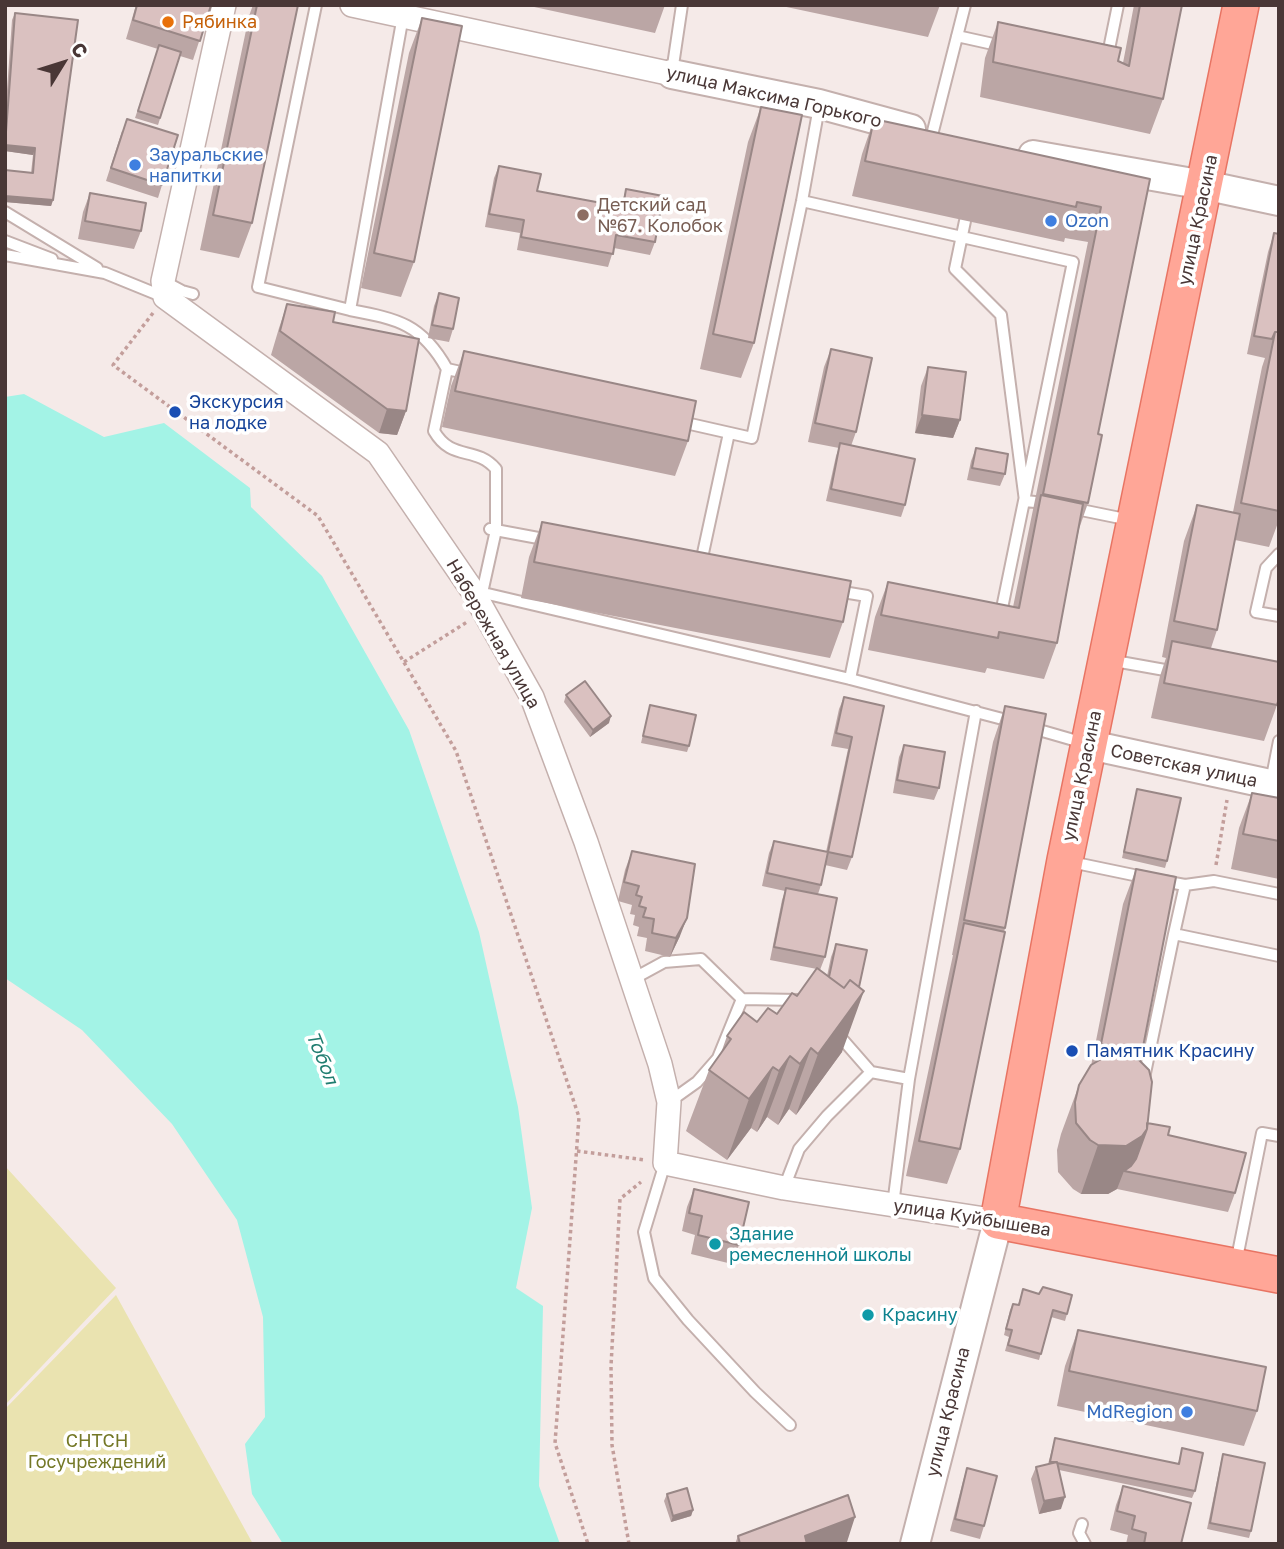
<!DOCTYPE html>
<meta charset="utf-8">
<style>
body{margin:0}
#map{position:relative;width:1284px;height:1549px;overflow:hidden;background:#f5eae8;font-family:"Golos Text",sans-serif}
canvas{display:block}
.frame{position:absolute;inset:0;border:7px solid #493736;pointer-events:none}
.north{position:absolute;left:28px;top:28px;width:70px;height:70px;-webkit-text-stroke:5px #fff;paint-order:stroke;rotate:52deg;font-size:19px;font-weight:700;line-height:28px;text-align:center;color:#493736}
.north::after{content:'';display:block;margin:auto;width:24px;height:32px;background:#493736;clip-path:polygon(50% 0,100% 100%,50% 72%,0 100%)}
</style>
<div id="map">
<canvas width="1284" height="1549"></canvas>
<div class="frame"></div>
<div class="north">С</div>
</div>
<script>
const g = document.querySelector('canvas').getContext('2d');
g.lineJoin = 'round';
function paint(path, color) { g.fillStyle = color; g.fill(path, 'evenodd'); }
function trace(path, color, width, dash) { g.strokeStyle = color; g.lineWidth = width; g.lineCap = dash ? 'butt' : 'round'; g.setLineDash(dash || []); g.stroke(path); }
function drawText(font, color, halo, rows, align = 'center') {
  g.font = font + ' "Golos Text",sans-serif'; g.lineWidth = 7; g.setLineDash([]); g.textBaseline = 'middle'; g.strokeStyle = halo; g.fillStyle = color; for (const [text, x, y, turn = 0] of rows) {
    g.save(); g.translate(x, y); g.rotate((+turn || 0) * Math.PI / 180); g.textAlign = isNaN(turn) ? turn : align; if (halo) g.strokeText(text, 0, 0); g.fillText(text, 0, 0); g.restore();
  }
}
const green = new Path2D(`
 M5 1166 116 1288 5 1405Z
 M116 1295 253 1544H5V1409Z`);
const water = new Path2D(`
 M24 394 104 437 164 423 250 488 251 507 322 576 409 730 479 932 518 1107 532 1208 516 1288 543 1306 539 1486 560 1544H283L252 1494 245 1444 265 1417 263 1317 237 1220 172 1124 82 1030 5 978V397Z`);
const path = new Path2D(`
 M153 313 113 365 318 516 456 751 579 1117 555 1443 588 1544
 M404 662 467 622
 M1216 865 1227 800
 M577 1151 645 1160
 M629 1544 612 1445 611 1366 620 1199 641 1182`);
const service = new Path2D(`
 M316 5 258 287 350 310 403 16
 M957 36 1002 46
 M1107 59 1118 5
 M672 72 682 5
 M932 135 965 5
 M802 201 1073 262 1000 618
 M5 212 97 268
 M965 221 955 269 1001 315 1025 501 1035 502
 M5 241 52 259
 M5 255 105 273 164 297
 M163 281 182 291 193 294
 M350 310C398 319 422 324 447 369
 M470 374 447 369 434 431C452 462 475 445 496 469V530L482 593
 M677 421 752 438 802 201 819 107
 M1081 510 1130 520
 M490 529 549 540
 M1279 554 1266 568 1256 612 1279 616
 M700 567 729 433
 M475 591 850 679 1014 722
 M837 591 867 596 850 679
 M1109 660 1176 672
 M1032 728 1084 743
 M1271 782 1279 741
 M1071 862 1148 878
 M1163 881 1185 885 1214 881 1279 894
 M1185 885 1174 934 1279 956
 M631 980 664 962 701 959 742 999 799 1000
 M836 1032 871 1072 909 1079
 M1144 1078 1174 934
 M669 1102 697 1082 718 1058 742 999
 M665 1163 644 1232 654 1278 688 1320 755 1392 790 1425
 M784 1188 799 1149 827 1116 871 1072
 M893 1205 909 1079 976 711
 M1236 1263 1262 1133 1279 1136
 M1082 1524 1079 1533 1085 1544`);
const minor = new Path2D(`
 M224 5 163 281 165 297 378 453 472 590 532 697 586 842 660 1064 669 1102 665 1163 784 1188 998 1221
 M352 5 672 74`);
const tertiary = new Path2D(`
 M672 74 819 104 911 129
 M1033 155 1204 185 1279 201
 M1090 745 1279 786
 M915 1544 998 1221`);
const primary = new Path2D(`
 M1241 5 1065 860 998 1221 1279 1275`);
const wall = new Path2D(`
 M136 5H211L193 60 180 56 158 125 135 118 158 49 126 39Z
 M253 5H298L252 223 239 258 200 250 249 16Z
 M525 5H665L655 33Z
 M777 5H940L928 37Z
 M1134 5H1182L1163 99 1150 134 980 97 985 58 998 22 1123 63Z
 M15 13 53 200 51 206 5 202V170L31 173 33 155 5 151V118L12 20Z
 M422 18 414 262 401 297 361 288 409 53Z
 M761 107 754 343 741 378 700 369 748 142Z
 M874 119 1150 179 1098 434 1088 503 1079 529 1057 643 1044 679 987 668 985 673 868 650 875 617 888 582 1013 607 1088 242 1065 238 1064 242 852 196 862 154Z
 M122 131 162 185 158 198 106 181Z
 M499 166 537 191 621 206 626 189 655 242 650 255 614 248 608 267 517 250 520 233 485 227 494 178Z
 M90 193 141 231 134 249 78 239 83 212Z
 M1274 233 1279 234V520L1269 547 1235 540 1217 630 1211 648 1277 705 1264 741 1151 718 1160 676 1166 658 1162 657 1184 541 1197 505 1233 512 1262 367 1265 358 1247 354 1268 252Z
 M439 293 453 329 449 342 428 338 434 306Z
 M287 304 333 322 406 411 397 435 379 433 271 355 279 328Z
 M831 349 856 432 851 446 905 505 901 517 826 501 836 456 839 448 808 442 824 367Z
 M464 351 688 441 675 476 442 427 451 386Z
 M928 367 960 420 953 438 915 433 921 386Z
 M976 448 1005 474 1000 486 967 480 971 461Z
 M542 522 843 622 830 658 521 598 529 557Z
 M566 695 609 723 590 737 564 702Z
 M844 697 884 706 852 857 847 870 825 865 821 885 818 894 825 957 820 970 819 969 827 976 831 957 836 944 842 1052 796 1115 789 1109 778 1125 767 1117 757 1132 751 1128 727 1160 686 1131 709 1070 721 1053 727 1036 757 1022 777 1014 797 996 817 969 770 960 782 900 785 891 762 886 769 853 774 841 826 852 848 749 831 746 839 709Z
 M650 705 689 746 687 752 641 743Z
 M1005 706V928L960 1149 947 1184 906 1176 953 955H952L993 742Z
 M904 745 939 788 934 800 893 793 899 757Z
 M1137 789 1167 861 1165 868 1122 858Z
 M1252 793 1279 798V879L1231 869 1239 828Z
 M632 851 680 936 670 957 645 951 647 938 637 936 639 927 633 925 635 915 630 914 632 905 618 901 625 870Z
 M1136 869 1142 1052 1139 1060 1147 1123 1168 1135 1235 1193 1228 1212 1117 1189 1108 1194H1081L1073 1189 1058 1172 1057 1150 1061 1134 1079 1085 1091 1066 1123 904Z
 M694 1189 739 1245 732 1264 691 1254 695 1235 682 1231 687 1207Z
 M1023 1289 1067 1314 1065 1321 1051 1317 1039 1360 1005 1351 1009 1337 1004 1335 1010 1310 1013 1304 1018 1305Z
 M1078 1330 1257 1411 1244 1446 1057 1406 1065 1366Z
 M1055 1438 1178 1464 1182 1448 1195 1491 1192 1498 1059 1470 1061 1509 1039 1514 1031 1479 1036 1467 1048 1464Z
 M1223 1454 1251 1531 1249 1538 1207 1529 1221 1461Z
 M967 1468 984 1526 980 1539 950 1531 963 1481Z
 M1123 1486 1181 1544H1126L1128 1535 1110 1530 1116 1505Z
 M667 1494 693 1510 691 1516 671 1522 664 1501Z
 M738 1536 847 1542 841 1544H735Z`);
const shadedWall = new Path2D(`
 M5 145 35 148 33 155 5 151Z
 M5 196 53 200 51 206 5 202Z
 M387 409 406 411 397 435 379 433Z
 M922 415 960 420 953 438 915 433Z
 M611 716 609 723 590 737 593 730Z
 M687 918 680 936 670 957 676 938Z
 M864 991 842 1052 796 1115 818 1054Z
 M811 1048 789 1109 778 1125 800 1064Z
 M790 1056 767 1117 757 1132 779 1071Z
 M773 1067 751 1128 727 1160 749 1099Z
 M1147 1129 1131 1172 1124 1171 1117 1189 1108 1194H1081L1098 1145Z
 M1065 1497 1061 1509 1039 1514 1044 1501Z
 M693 1510 691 1516 671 1522 673 1516Z
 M855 1517 847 1542 841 1544H802L805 1536Z`);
const building = new Path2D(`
 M137 5H211L200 41 133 20Z
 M257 5H298L252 223 213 215Z
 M1140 5H1182L1163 99 993 62 998 22 1121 48 1118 61 1129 66Z
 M15 13 78 20 53 200 5 196V170L33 173 35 148 5 145Z
 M422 18 462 26 414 262 374 253Z
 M159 45 181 52 160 118 138 111Z
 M761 107 802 115 754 343 713 334Z
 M127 119 178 135 162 185 111 168Z
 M874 119 1150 179 1098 434 1102 435 1088 503 1043 494 1101 207 1077 202 1076 207 865 161Z
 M499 166 541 174 537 191 623 207 626 189 663 196 655 242 616 235 613 254 521 237 524 220 489 214Z
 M90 193 146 203 141 231 85 221Z
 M1274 233 1279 234V332H1275L1272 339 1254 336Z
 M439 293 459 298 453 329 432 325Z
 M287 304 335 312 333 322 419 339 406 411 387 409 280 331Z
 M1275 332H1279V511L1241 503Z
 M831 349 872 358 856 432 815 423Z
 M464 351 696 401 688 441 455 391Z
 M928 367 966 372 960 420 922 415Z
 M840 443 915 459 905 505 831 489Z
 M976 448 1008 454 1005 474 972 468Z
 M1041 495 1083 504 1057 643 999 632 998 638 881 615 888 582 1019 608Z
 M1197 505 1240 514 1217 630 1174 621Z
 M542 522 851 581 843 622 534 562Z
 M1172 641 1279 662V698L1277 705 1164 683Z
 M585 681 611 716 593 730 566 695Z
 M844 697 884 706 852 857 828 852 821 885 767 873 774 841 828 852 852 737 836 733Z
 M650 705 696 715 689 746 643 736Z
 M1005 706 1046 714 1005 928 964 920Z
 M904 745 945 752 939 788 897 780Z
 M1137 789 1181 798 1167 861 1124 852Z
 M1252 793 1279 798V841L1243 834Z
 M632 851 695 864 687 918 676 938 652 933 654 919 643 917 646 908 639 906 642 897 636 895 639 886 624 882Z
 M1136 869 1176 877 1142 1052 1101 1044Z
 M786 888 837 898 825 957 774 947Z
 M964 923 1005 932 960 1149 919 1141Z
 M836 944 867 950 859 987 850 980 844 988 829 977Z
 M817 968 844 988 850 980 864 991 818 1054 811 1048 800 1064 790 1056 779 1071 773 1067 749 1099 709 1070 731 1039 727 1036 744 1012 757 1022 768 1008 777 1014 792 993 797 996Z
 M1124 1055 1139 1060 1149 1070 1152 1082 1147 1129 1142 1136 1126 1146 1098 1145 1090 1140 1076 1123 1075 1102 1079 1085 1091 1065 1103 1058Z
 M1147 1123 1170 1127 1168 1135 1246 1153 1235 1193 1124 1171 1131 1166 1136 1159 1147 1129Z
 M694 1189 749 1202 739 1245 698 1235 702 1216 689 1213Z
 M1043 1287 1072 1295 1067 1314 1053 1310 1041 1354 1008 1345 1012 1330 1006 1329 1013 1304 1019 1305 1023 1289 1039 1294Z
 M1078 1330 1266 1367 1257 1411 1069 1371Z
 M1055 1438 1179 1464 1182 1448 1203 1453 1195 1491 1057 1463V1462H1050Z
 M1223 1454 1265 1463 1251 1531 1210 1523Z
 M1057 1462 1065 1497 1044 1501 1036 1467Z
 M967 1468 997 1476 984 1526 955 1519Z
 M1123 1486 1191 1503 1181 1544H1144L1146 1533 1132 1529 1135 1516 1117 1511Z
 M687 1488 693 1510 673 1516 667 1494Z
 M848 1495 855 1517 805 1536 807 1544H740L738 1536Z`);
const markers = [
 [168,22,7,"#e8710a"],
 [135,165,7,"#3f7fe0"],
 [583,215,7,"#8d6e63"],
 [1051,221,7,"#3f7fe0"],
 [175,412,7,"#1a4fb4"],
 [1072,1051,7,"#1a4fb4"],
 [715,1244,7,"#0f9aa8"],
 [868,1315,7,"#0f9aa8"],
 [1187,1412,7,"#3f7fe0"]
];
const foodNames = [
 ["Рябинка",182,22]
];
const streetNames = [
 ["улица Максима Горького",774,97,13],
 ["улица Красина",1198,220,-78],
 ["Набережная улица",493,634,60],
 ["Советская улица",1184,766,12],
 ["улица Красина",1082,776,-78],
 ["улица Куйбышева",972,1218,9],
 ["улица Красина",948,1412,-76]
];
const shopNames = [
 ["Зауральские",149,155],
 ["напитки",149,176],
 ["Ozon",1065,221],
 ["MdRegion",1173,1412,"right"]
];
const educationNames = [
 ["Детский сад",597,205],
 ["№67. Колобок",597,226]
];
const transitNames = [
 ["Экскурсия",189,402],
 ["на лодке",189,423],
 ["Памятник Красину",1086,1051]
];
const cultureNames = [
 ["Здание",729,1234],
 ["ремесленной школы",729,1255],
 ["Красину",882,1315]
];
const parkNames = [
 ["СНТСН",97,1441],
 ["Госучреждений",97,1462]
];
const waterNames = [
 ["Тобол",322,1058,68]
];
paint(green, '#eae3b0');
paint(water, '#a3f3e6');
trace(service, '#c4b0ad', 14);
trace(minor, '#c4b0ad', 26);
trace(tertiary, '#c4b0ad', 32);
trace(primary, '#e87463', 38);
trace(path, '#c39e9b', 3.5, [3.5, 3.5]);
trace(service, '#fff', 10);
trace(minor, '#fff', 23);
trace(tertiary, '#fff', 28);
trace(primary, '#ffa697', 35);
paint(wall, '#bba6a5');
paint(shadedWall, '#998786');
paint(building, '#dac1c0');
trace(building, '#998786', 2);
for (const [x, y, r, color] of markers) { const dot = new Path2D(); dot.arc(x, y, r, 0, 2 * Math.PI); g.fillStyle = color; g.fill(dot); trace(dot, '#fff', 2.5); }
drawText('18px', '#c56008', '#fff', foodNames, 'left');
drawText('18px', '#493736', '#fff', streetNames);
drawText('18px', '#366cbe', '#fff', shopNames, 'left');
drawText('18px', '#785e54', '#fff', educationNames, 'left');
drawText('18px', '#164399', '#fff', transitNames, 'left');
drawText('18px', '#0d838f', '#fff', cultureNames, 'left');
drawText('18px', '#747826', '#fff', parkNames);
drawText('italic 19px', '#227e71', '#fff', waterNames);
</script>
